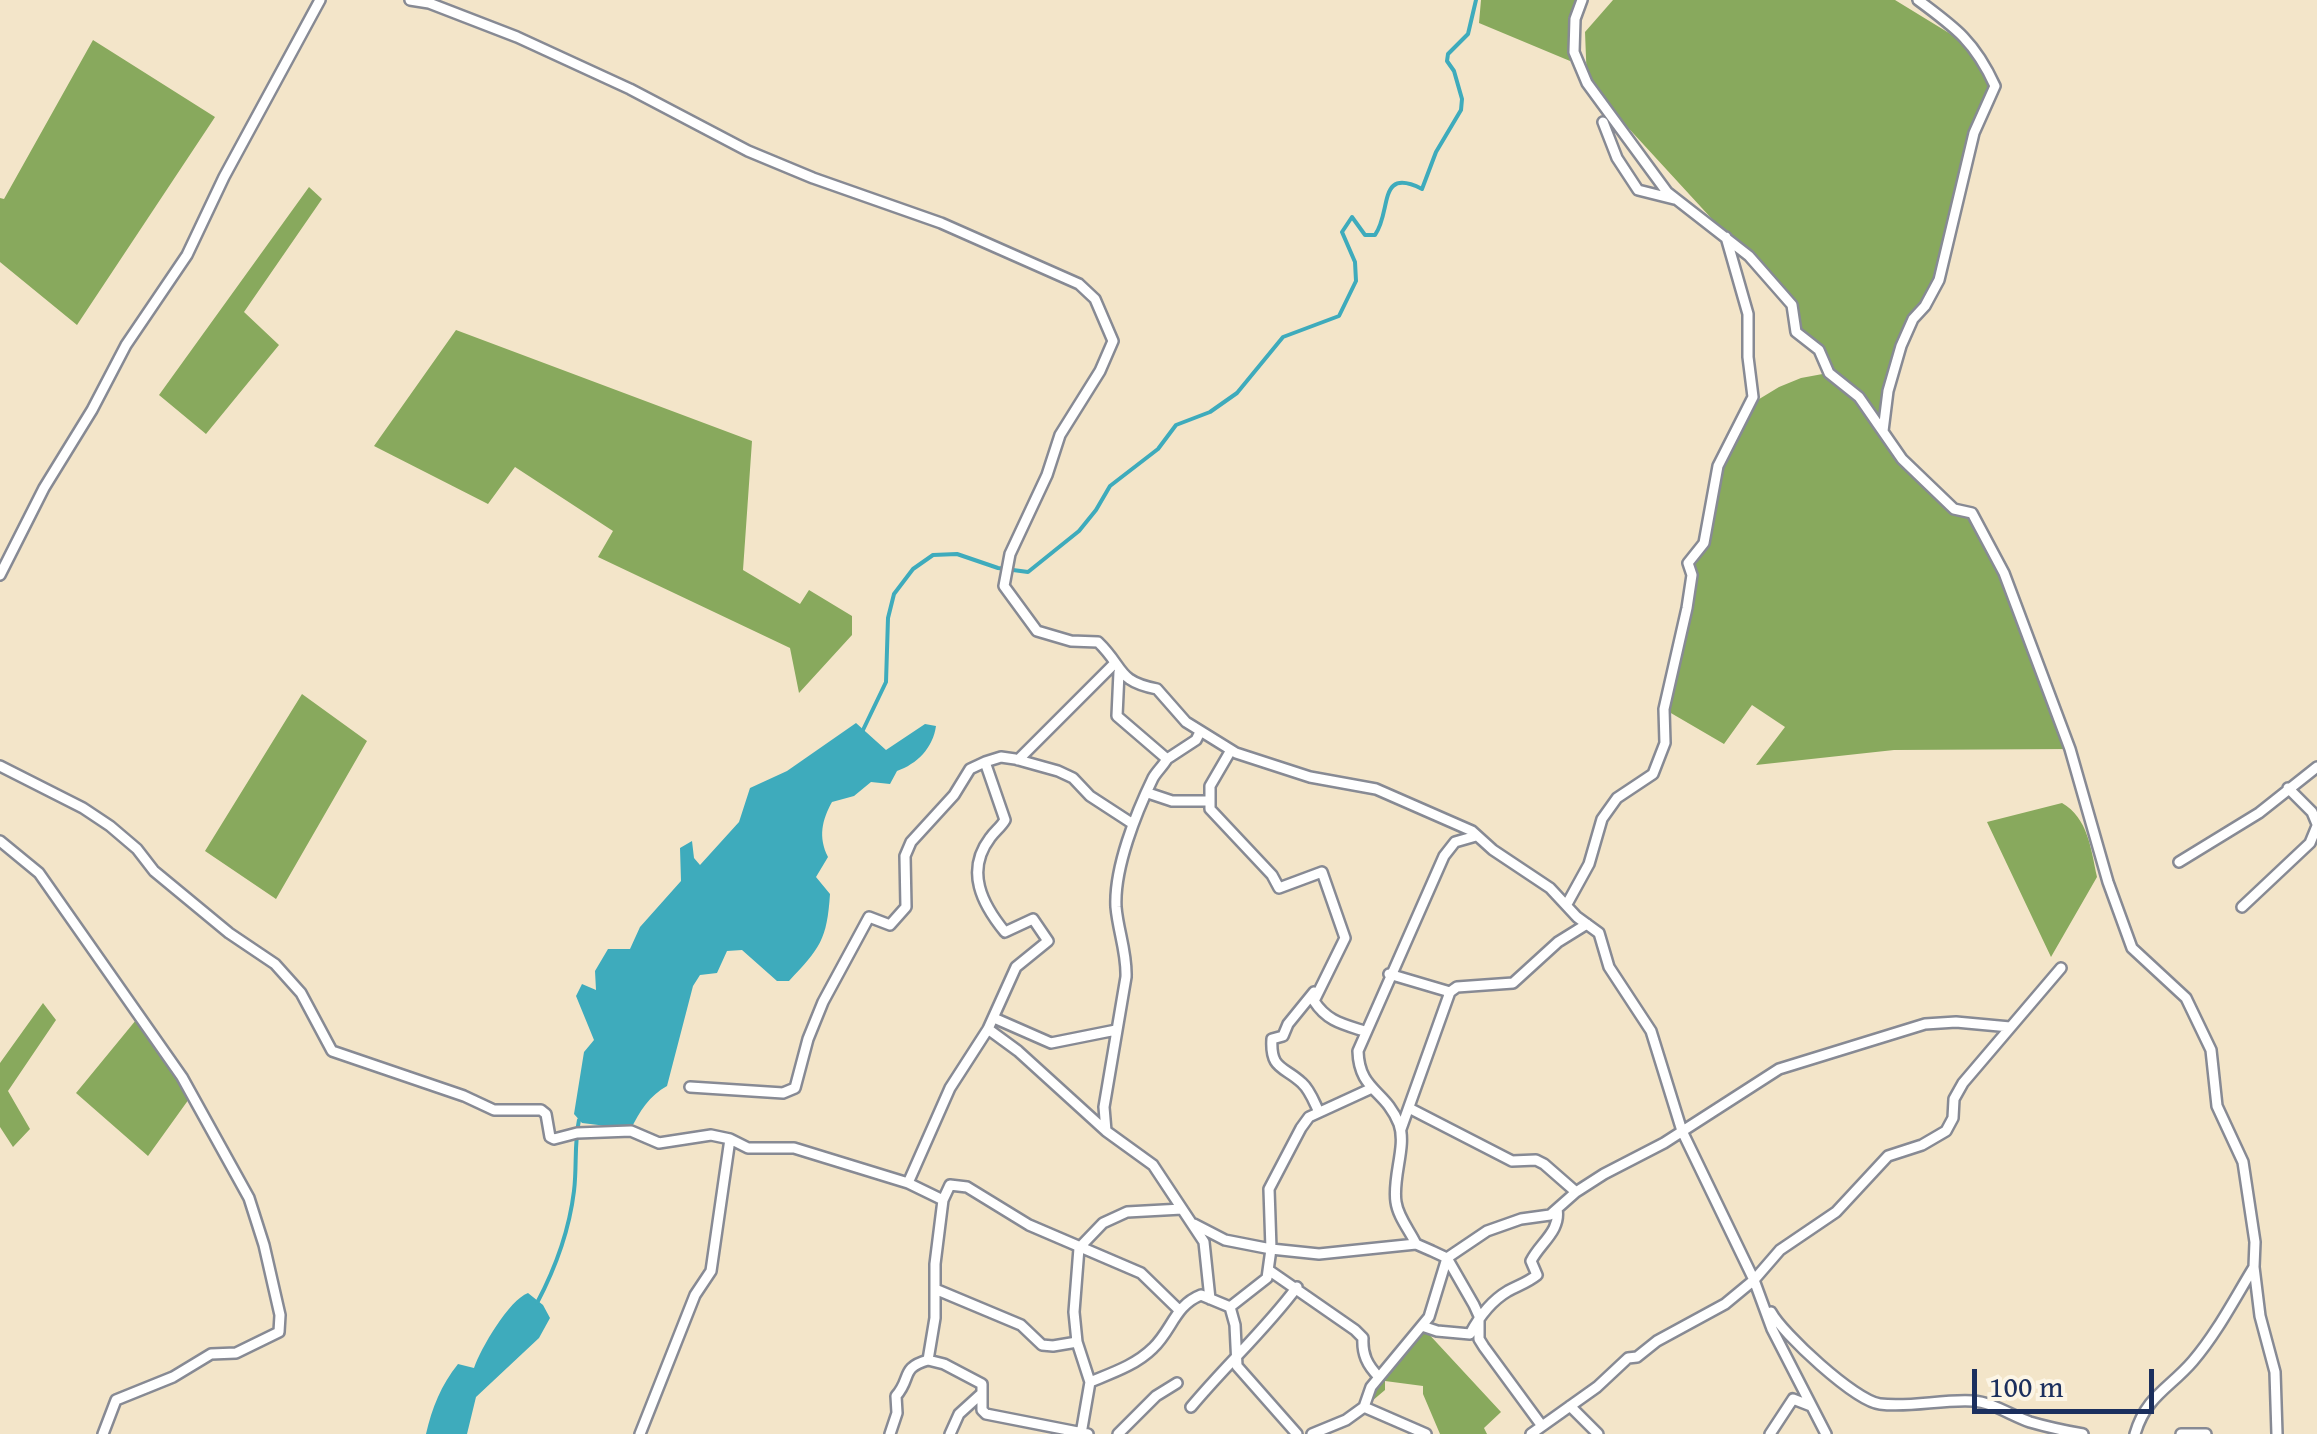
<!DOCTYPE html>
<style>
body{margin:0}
#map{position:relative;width:2317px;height:1434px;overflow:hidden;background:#f3e5c9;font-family:"Gentium Book Plus",serif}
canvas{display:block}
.scale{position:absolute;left:1972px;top:1369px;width:182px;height:45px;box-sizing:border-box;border:5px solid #1b2f5e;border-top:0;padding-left:12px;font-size:30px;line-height:35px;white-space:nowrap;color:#1b2f5e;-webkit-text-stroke:8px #fcf5e5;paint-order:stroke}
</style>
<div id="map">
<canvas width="2317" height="1434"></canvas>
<div class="scale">100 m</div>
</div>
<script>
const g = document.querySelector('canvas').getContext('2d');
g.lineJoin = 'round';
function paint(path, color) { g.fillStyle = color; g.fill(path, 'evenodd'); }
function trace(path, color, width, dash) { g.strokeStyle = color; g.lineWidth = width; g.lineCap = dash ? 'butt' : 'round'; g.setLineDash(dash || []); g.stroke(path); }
const forest = new Path2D(`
 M1481 0H1577L1568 19 1570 61 1479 23Z
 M1613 0H1895L1980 52 1995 86 1974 133 1939 280 1908 330 1890 384 1883 431C1904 461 1935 504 1972 513L2004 573 2070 749 1894 750 1756 765 1785 727 1752 705 1724 744 1664 709 1687 608 1688 563 1704 542 1718 466 1751 404 1779 387 1801 378 1828 373 1819 350 1796 332 1791 305 1587 83 1585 32Z
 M93 40 215 117 77 325 0 262V198L4 199Z
 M309 187 322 199 244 312 279 345 206 434 159 395Z
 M456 330 752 441 743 570 800 604 809 590 852 616V635L799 693 790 648 598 557 613 531 515 467 488 504 374 446Z
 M302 694 367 741 276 899 205 851Z
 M2062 803C2088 818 2091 849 2097 877L2051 957 1987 822Z
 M43 1003 56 1020 8 1091 30 1129 13 1147 0 1127V1063Z
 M136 1020 189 1099 148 1156 76 1093Z
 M1425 1330 1501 1412 1484 1428 1487 1434H1440L1423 1394V1386L1385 1381V1390L1372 1401 1373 1393Z`);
const water = new Path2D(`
 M856 723 886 750 925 724 936 726C933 748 917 764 897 771L890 784 871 782 854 796 832 802C822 820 818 837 828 857L816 877 830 894C827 940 820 948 789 981H777L742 950 727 951 717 973 700 975 693 986 667 1086C650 1095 639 1112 631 1129L582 1123 574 1114 584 1052 594 1040 576 996 582 984 596 990 595 971 608 949H630L640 927 681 881 680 848 692 841 694 858 700 865 739 822 750 788 787 771Z
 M528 1293 543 1305 550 1318 539 1338 476 1397 467 1434H426C432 1408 441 1385 458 1364L474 1368C481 1348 509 1300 528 1293Z`);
const stream = new Path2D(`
 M863 730 886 682 888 618 894 594 913 569 933 555 957 554 998 568 1028 572 1079 531 1096 510 1110 486 1158 449 1176 425 1210 412 1237 393 1283 337 1339 316 1356 281 1355 262 1342 232 1352 217 1365 235H1375C1392 212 1377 166 1422 189L1436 152 1461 110 1462 99 1454 71 1447 61 1448 54 1468 34 1476 0
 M537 1303C556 1267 569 1232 574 1191 577 1167 574 1144 579 1120`);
const street = new Path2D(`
 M410 0 429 3 517 37 630 89 748 151 813 178 941 223 1079 284 1095 299 1113 341 1100 371 1060 435 1047 475 1010 554 1004 586 1037 631 1071 641 1098 642C1125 668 1116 681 1157 689L1186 722 1236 753 1310 777 1376 789 1472 831 1493 850 1550 888 1577 917 1599 933 1609 967 1651 1031 1682 1131 1754 1280 1772 1329 1826 1434
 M1582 0 1575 19 1574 52 1587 83 1667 192 1749 256 1792 305 1796 332 1819 350 1829 373 1859 397 1902 459 1954 509 1972 513 2004 573 2070 749 2108 882 2132 948 2186 998 2211 1050 2217 1106 2243 1162 2255 1242 2254 1267 2260 1316 2275 1372 2277 1434
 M1603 122 1617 158 1638 190 1674 199
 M1883 431 1888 391 1901 346 1913 319 1925 306 1939 280 1974 133 1995 86C1975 42 1956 28 1918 0
 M0 575 44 488 92 410 126 345 187 255 224 177 320 0
 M1231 750 1210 786V809L1272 875 1279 888 1322 872 1345 938 1314 1001C1327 1021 1342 1024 1364 1031
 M1167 759 1196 740 1200 732
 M1018 760 1115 663
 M0 766 83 808 110 826 137 849 154 871 229 933 275 964 301 993 332 1051 464 1096 494 1110H541L546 1114 550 1137 554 1139 577 1133 631 1131 659 1143 711 1135 730 1139 748 1148H794L908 1183 943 1200 950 1185 967 1187 1029 1225 1141 1273 1179 1310
 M2288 788 2312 812 2317 824
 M1148 793 1172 801H1208
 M0 841 39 873 182 1077 249 1198 264 1245 280 1315 279 1332 236 1353 211 1354 173 1377 116 1400 103 1434
 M2179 862 2259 813 2317 767
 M1567 904 1589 864 1602 819 1617 798 1653 774 1665 743 1664 709 1687 608 1692 575 1688 563 1704 543 1718 466 1753 397 1748 357V314L1726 237
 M2242 907 2310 843 2317 826
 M1389 974 1450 992
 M1314 992 1288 1024 1283 1036 1272 1039C1270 1070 1284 1066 1302 1083 1310 1090 1314 1102 1319 1112
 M994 1018 1051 1043 1116 1030
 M988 1029 1018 1051 1106 1131 1153 1165 1204 1242 1210 1299
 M690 1087 783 1093 795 1088 808 1039 823 1002 869 917 890 925 906 907 905 856 911 842 954 795 970 769 985 762 1001 757 1015 759 1058 771 1073 778 1090 796 1133 824
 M1409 1108 1512 1161 1536 1160 1544 1164 1576 1192
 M1401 1129 1450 992 1457 987 1513 983 1558 942 1587 924
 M1106 1131 1104 1107 1126 977C1127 952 1118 931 1116 907 1114 868 1136 813 1153 778 1157 771 1163 766 1167 759L1117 716 1119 672
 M908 1183 950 1088 988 1029 1016 967 1048 941 1033 919 1005 932C982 904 965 871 990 838 995 831 1001 827 1005 820L985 762
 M943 1200 935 1264V1318L928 1360 944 1364 982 1384V1410L986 1414 1088 1434
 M1194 1224 1225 1240 1271 1249 1269 1189 1301 1128 1309 1117 1370 1089
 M1416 1244C1410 1231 1398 1217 1396 1202 1392 1177 1407 1146 1399 1124 1386 1090 1359 1091 1358 1051L1444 856 1455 842 1476 836
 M1270 1271 1355 1330 1363 1338C1362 1354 1367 1365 1379 1377
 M935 1289 1021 1325 1042 1345 1053 1346 1077 1342
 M1230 1307 1267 1278 1271 1249 1319 1254 1416 1244 1432 1251 1447 1258 1474 1305 1479 1316V1339L1484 1347 1542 1426
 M1230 1307 1235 1325 1237 1366 1297 1434
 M1771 1312C1782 1333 1855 1401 1880 1404 1910 1408 1942 1399 1973 1401 1992 1402 2012 1416 2030 1422 2047 1427 2066 1431 2083 1434
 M1422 1326 1437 1331 1470 1334C1479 1317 1491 1301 1508 1291 1519 1285 1527 1283 1537 1275L1531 1261C1540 1243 1561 1231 1557 1209
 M1090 1382C1112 1373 1136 1365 1153 1348 1172 1330 1175 1305 1201 1295L1230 1307
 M1570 1406 1598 1434
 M1191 1407C1225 1366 1265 1330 1297 1287
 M1364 1407 1426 1434
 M640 1434 695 1295 711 1271 730 1139
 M890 1434 897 1413 896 1396C912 1378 900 1368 928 1360
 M950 1434 959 1414 981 1394
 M1081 1434 1090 1382 1077 1342 1074 1312 1079 1248 1103 1223 1127 1212 1182 1209
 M1118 1434 1156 1396 1177 1383
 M1312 1434 1346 1420 1364 1407 1371 1387 1429 1317 1447 1258 1487 1231 1521 1219 1550 1215 1576 1192 1604 1174 1664 1143 1779 1069 1925 1024 1956 1022 2010 1027
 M1531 1434 1597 1387 1628 1358 1637 1357 1657 1341 1725 1304 1754 1280 1780 1250 1836 1212 1888 1156 1922 1145 1946 1131 1953 1118 1954 1099 1963 1083 2061 968
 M1770 1434 1793 1399 1811 1406
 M2135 1434C2146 1396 2170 1388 2193 1361 2217 1333 2235 1298 2254 1267
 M2181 1434H2206`);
paint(forest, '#88a95d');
paint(water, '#3eabbc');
trace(stream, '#3eabbc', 4);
trace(street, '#878a94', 14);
trace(street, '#fff', 9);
</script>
